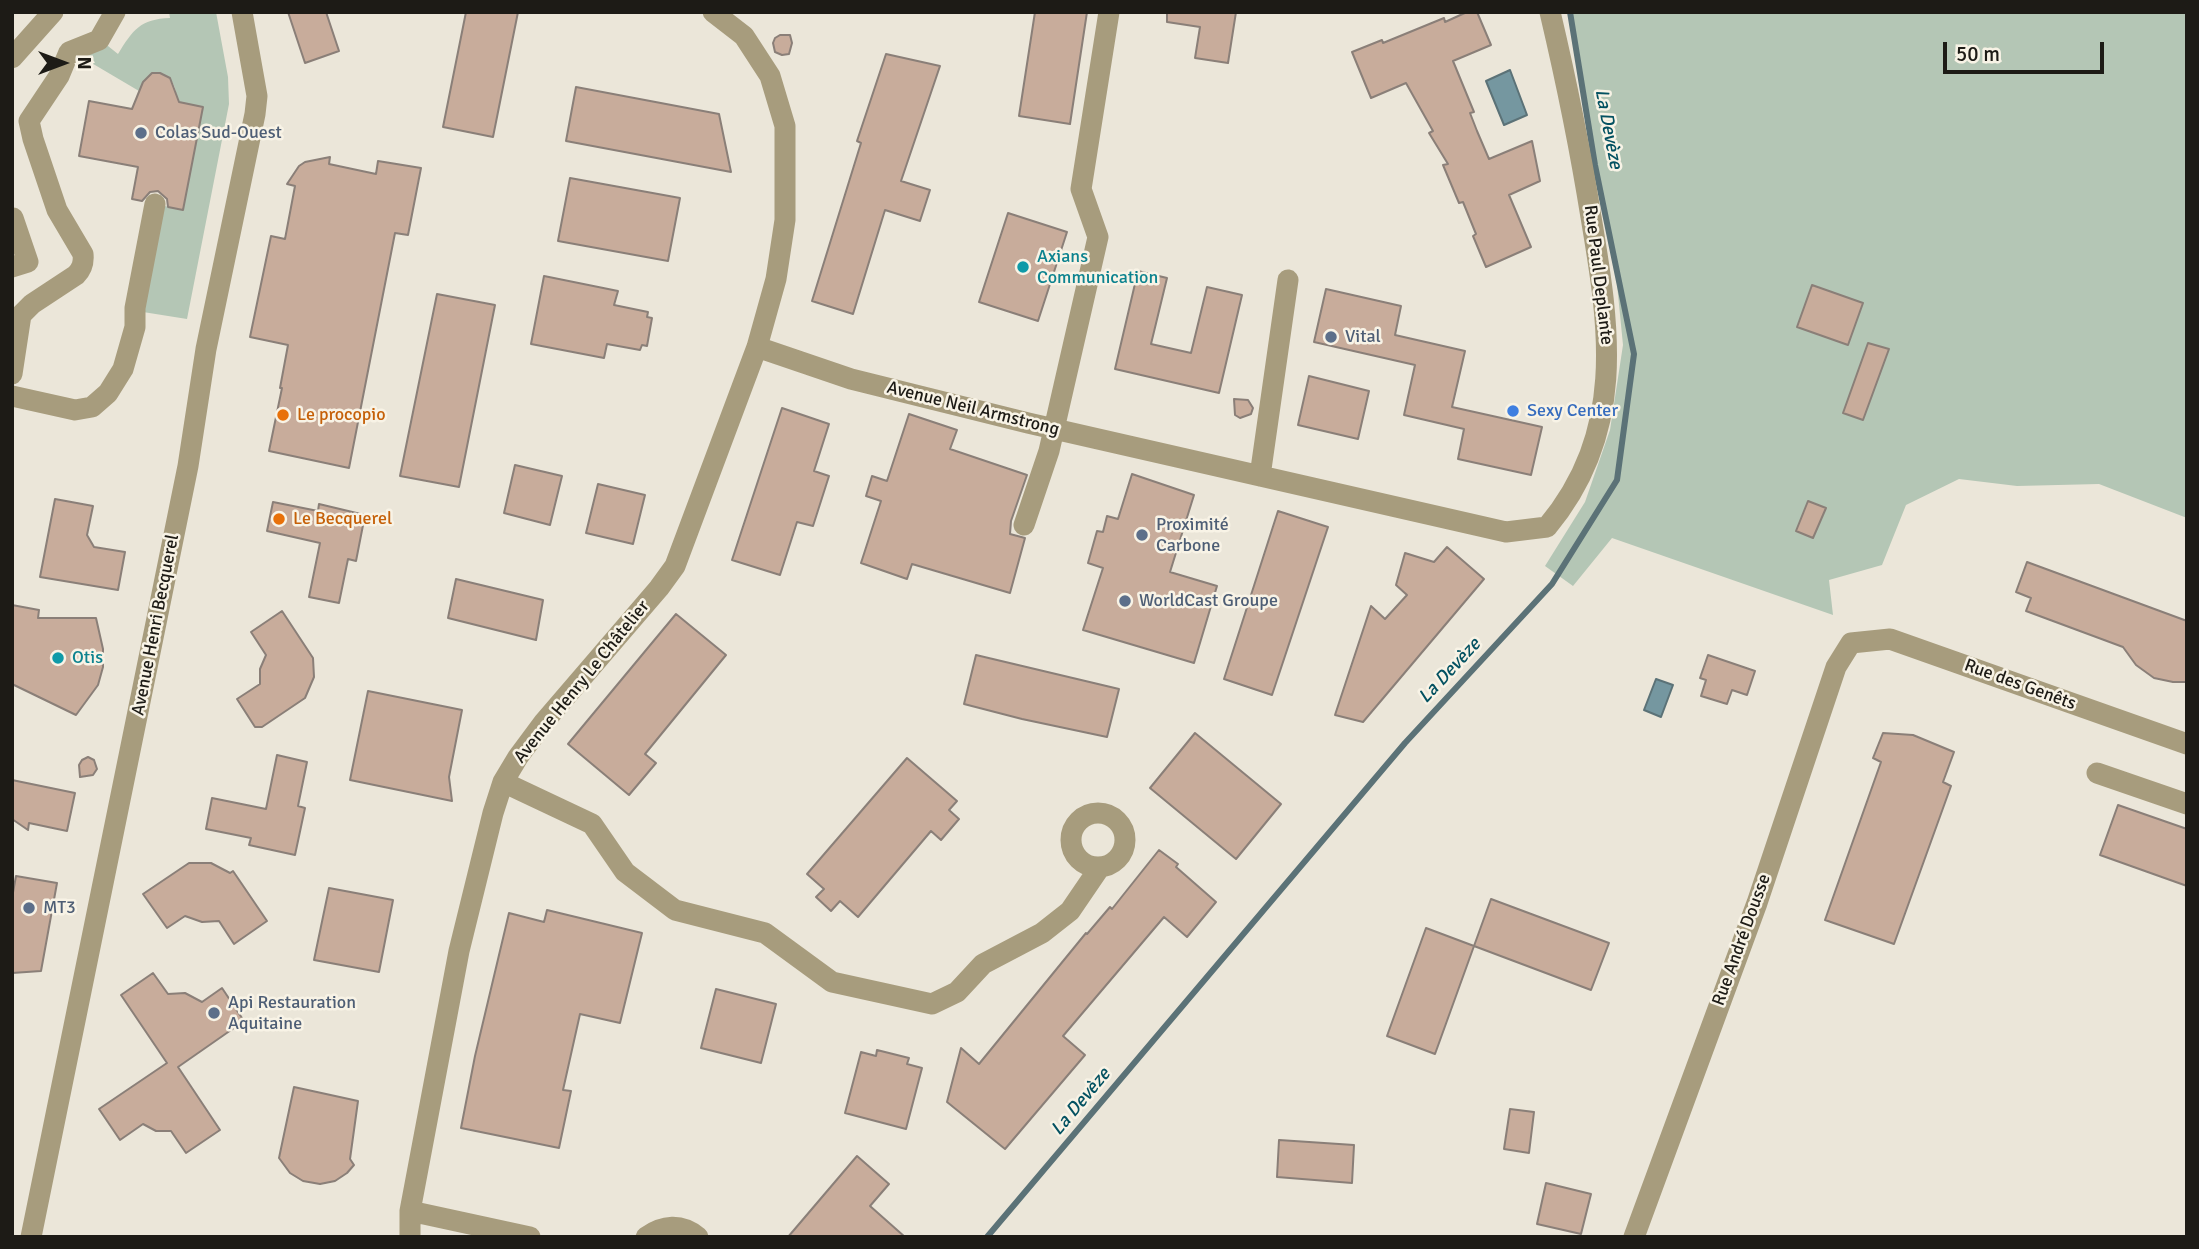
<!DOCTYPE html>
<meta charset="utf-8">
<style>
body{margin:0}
#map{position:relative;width:2199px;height:1249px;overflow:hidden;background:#ebe6d9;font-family:Signika,sans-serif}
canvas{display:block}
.frame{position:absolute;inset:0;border:14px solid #1d1b16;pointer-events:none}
.north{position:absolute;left:28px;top:28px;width:70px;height:70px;-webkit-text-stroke:5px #f8f3e6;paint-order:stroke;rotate:90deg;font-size:19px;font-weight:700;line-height:28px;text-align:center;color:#1d1b16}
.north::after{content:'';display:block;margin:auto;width:24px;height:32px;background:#1d1b16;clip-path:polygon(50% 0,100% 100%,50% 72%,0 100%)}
.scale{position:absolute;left:1943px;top:42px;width:161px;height:32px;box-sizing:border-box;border:4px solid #1d1b16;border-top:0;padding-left:9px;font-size:21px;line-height:24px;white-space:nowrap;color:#1d1b16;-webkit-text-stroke:5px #f8f3e6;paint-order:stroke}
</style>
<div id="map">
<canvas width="2199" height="1249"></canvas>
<div class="frame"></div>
<div class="north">N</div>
<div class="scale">50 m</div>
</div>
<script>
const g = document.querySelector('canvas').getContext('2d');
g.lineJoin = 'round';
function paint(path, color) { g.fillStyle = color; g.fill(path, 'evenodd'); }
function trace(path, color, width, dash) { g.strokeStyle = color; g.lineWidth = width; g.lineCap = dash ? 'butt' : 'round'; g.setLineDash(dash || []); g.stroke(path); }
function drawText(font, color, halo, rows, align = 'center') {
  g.font = font + ' Signika,sans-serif'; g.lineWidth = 5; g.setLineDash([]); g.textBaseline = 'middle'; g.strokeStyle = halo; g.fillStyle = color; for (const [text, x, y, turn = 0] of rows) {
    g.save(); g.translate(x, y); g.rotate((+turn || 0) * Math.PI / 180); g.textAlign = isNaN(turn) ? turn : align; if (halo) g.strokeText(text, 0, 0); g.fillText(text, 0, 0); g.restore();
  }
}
const green = new Path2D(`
 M169 12H216L228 77 229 104 187 319 143 312 164 206 183 209 203 107 177 102C177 87 171 72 154 73L143 82 139 91 78 55 103 42 118 54C133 30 140 19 170 18Z
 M1571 12H2187V518L2099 484 2017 486 1959 479 1906 505 1882 565 1829 580 1833 615 1612 538 1573 586 1545 566 1585 502 1610 430 1623 345 1615 264 1595 165Z`);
const water = new Path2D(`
 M1510 70 1527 115 1504 125 1486 81Z
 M1656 679 1673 685 1661 717 1644 710Z`);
const stream = new Path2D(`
 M987 1237 1405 743 1552 584 1617 480 1634 354 1595 165 1570 12`);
const building = new Path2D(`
 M288 12H326L339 51 305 63Z
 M466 12H518L493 137 443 127Z
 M1035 12H1087L1070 124 1019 116Z
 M1167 12H1236L1228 63 1195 58 1200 27 1167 22Z
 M1467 12H1477L1491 45 1453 61 1474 112 1470 113 1477 131 1489 159 1532 141 1540 181 1509 195 1531 247 1486 267 1473 236 1476 234 1463 202 1459 203 1443 165 1448 164 1429 133 1433 131 1406 83 1371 98 1352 52 1382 40 1383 43 1444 18 1445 22Z
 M780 35H790L792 43 789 54 782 55 775 52 773 43 775 38Z
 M886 54 940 66 901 181 930 190 920 221 885 210 853 314 812 301 861 143 857 141Z
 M152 73H160L170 78 179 102 203 107 183 210 168 207 167 199 158 191 150 192 142 201 132 199 138 167 79 156 89 101 132 109 143 82Z
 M576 87 719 114 731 172 566 141Z
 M330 157 329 164 376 174 378 161 421 168 408 235 395 233 349 468 269 451 282 388H280L288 345 250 337 271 236 285 239 295 186 287 184 299 166 305 162Z
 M570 178 680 198 668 261 558 241Z
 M1008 213 1067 232 1038 321 979 302Z
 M1138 271 1167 278 1151 344 1191 353 1207 287 1242 295 1219 393 1115 369Z
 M544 276 618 291 614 305 648 312 647 317 652 318 647 346 642 345 640 350 607 344 604 358 531 344Z
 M1812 285 1863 303 1848 345 1797 327Z
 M1326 289 1401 306 1395 335 1465 351 1452 407 1542 427 1531 475 1458 459 1464 429 1404 415 1415 365 1314 342Z
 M437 294 495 305 459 487 400 476Z
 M1868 343 1889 349 1863 420 1843 413Z
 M1309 376 1369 391 1358 439 1298 425Z
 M1234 399 1248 400 1253 408 1251 414 1240 418 1235 415Z
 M782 408 829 424 814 471 829 476 813 526 797 522 780 575 732 560Z
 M909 414 957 430 950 449 1027 475 1011 521 1010 534 1025 538 1010 593 912 564 907 579 861 563 881 501 866 496 872 476 887 481Z
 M515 465 562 476 550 525 504 513Z
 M1132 474 1194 495 1170 572 1217 586 1194 663 1083 630 1103 568 1088 563 1097 531 1103 532 1107 516 1118 519Z
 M598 484 645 495 633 544 586 533Z
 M55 499 93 506 87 535 94 547 125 552 118 590 40 577Z
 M1808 501 1826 508 1813 538 1796 531Z
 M273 502 318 511 319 504 365 515 356 561 348 559 339 603 309 597 320 543 267 531Z
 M1278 511 1328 527 1272 695 1224 679Z
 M1447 547 1484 579 1363 722 1335 715 1371 606 1385 619 1407 595 1396 585 1405 553 1434 562Z
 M2027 562 2187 621V682H2173L2154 678 2136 665 2123 647 2026 611 2031 598 2016 592Z
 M456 579 543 600 536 640 448 618Z
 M12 605 39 610 38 618H96L103 649V667L98 685 76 715 12 684Z
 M282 611 313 658 314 677 305 698 262 727H255L237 699 260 684V669L266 655 251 632Z
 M676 614 726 655 645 754 656 763 629 795 568 744Z
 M976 655 1119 689 1107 737 1022 719 964 704Z
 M1708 655 1755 671 1747 695 1732 690 1727 704 1701 696 1706 680 1700 678Z
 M368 691 462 710 449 777 452 801 350 780Z
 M1195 733 1281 804 1236 859 1150 788Z
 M1883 733 1913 735 1954 752 1943 782 1951 786 1894 944 1825 920 1881 762 1873 758Z
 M277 755 307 762 298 806 305 808 295 855 249 845 251 838 206 829 212 798 266 809Z
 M88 757 94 760 97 769 93 775 80 777 79 765 82 760Z
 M907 758 957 801 949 810 959 819 941 840 931 831 858 917 840 901 831 911 816 897 824 889 807 874Z
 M12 780 75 793 67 831 29 823 28 830 12 819Z
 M2118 805 2187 829V886L2100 855Z
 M1159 850 1178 864 1176 867 1216 902 1187 937 1164 917 1063 1036 1085 1055 1005 1149 947 1102 961 1048 979 1064 1086 933 1087 934 1110 907 1112 909Z
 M189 863H211L230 873 233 871 267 921 234 944 219 921 202 922 185 916 167 928 143 894Z
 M16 876 57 883 41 971 12 973V898Z
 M329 888 393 900 379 972 314 960Z
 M1491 899 1609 943 1591 990 1474 946Z
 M547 910 642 933 620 1023 580 1014 563 1090 571 1091 559 1148 461 1128 475 1056 509 913 544 922Z
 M1426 928 1474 946 1435 1054 1387 1036Z
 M153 973 168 994 185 993 202 1002 222 988 244 1021 178 1067 220 1130 186 1153 171 1131H156L143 1124 120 1140 99 1109 167 1063 121 995Z
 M716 989 776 1004 761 1063 701 1048Z
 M877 1050 909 1058 907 1064 922 1068 906 1129 845 1113 861 1052 876 1056Z
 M294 1087 358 1101 350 1159 354 1165 347 1173 335 1181 320 1184 303 1181 290 1173 279 1158Z
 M1510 1109 1534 1112 1529 1153 1504 1149Z
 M1279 1140 1354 1145 1352 1183 1277 1177Z
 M857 1156 889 1184 870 1206 905 1237H788Z
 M1546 1183 1591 1194 1581 1234 1537 1224Z`);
const minor = new Path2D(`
 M12 58 53 12
 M12 267 28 262 13 218
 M757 347 851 379 1028 423 1506 532 1547 527C1626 432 1610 330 1591 217 1580 148 1566 80 1550 12
 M12 374 21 315 32 304 76 275C82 269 84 263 83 254L57 210 33 139 29 121 59 76 69 52 99 40 115 12
 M12 396 75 410 92 407 108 393 123 369 135 327V308L155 204
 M1260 476 1288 280
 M1024 525 1049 451 1098 237 1081 189 1109 12
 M2097 773 2187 804
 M503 782 592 824 625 872 675 910 765 933 832 982 932 1004 957 992 983 964 1042 933 1070 911 1100 867
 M1071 840a27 27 0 1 1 54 0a27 27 0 1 1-54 0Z
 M410 1211 530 1237
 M31 1237 188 466 206 349 255 114 257 96 242 12
 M410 1237V1211L459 951 493 813 503 782 518 757 544 722 659 588 675 566 757 347 776 279 785 220V126L770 76 744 36 713 12
 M646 1237C663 1225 681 1223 698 1237
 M1634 1237 1757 903 1836 667 1851 643 1890 639 2187 744`);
const markers = [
 [141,133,7,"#5c6f8a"],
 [1023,267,7,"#0f9aa8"],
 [1331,337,7,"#5c6f8a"],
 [1513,411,7,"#3f7fe0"],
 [283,415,7,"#e8710a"],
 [279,519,7,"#e8710a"],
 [1142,535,7,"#5c6f8a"],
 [1125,601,7,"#5c6f8a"],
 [58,658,7,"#0f9aa8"],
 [29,908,7,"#5c6f8a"],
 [214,1013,7,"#5c6f8a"]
];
const serviceNames = [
 ["Colas Sud-Ouest",155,133],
 ["Vital",1345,337],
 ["Proximité",1156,525],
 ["Carbone",1156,546],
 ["WorldCast Groupe",1139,601],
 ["MT3",43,908],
 ["Api Restauration",228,1003],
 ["Aquitaine",228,1024]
];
const cultureNames = [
 ["Axians",1037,257],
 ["Communication",1037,278],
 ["Otis",72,658]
];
const streetNames = [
 ["Rue Paul Deplante",1598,275,83],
 ["Avenue Neil Armstrong",973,409,14],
 ["Avenue Henri Becquerel",156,625,-79],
 ["Avenue Henry Le Châtelier",582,682,-51],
 ["Rue des Genêts",2020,685,20],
 ["Rue André Dousse",1742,940,-70]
];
const shopNames = [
 ["Sexy Center",1527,411]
];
const foodNames = [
 ["Le procopio",297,415],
 ["Le Becquerel",293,519]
];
const waterNames = [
 ["La Devèze",1608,129,79],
 ["La Devèze",1450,671,-47],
 ["La Devèze",1081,1102,-50]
];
paint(green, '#b4c6b5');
paint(water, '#7597a0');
trace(water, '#5b7277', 2);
trace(stream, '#5b7277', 6);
paint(building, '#c8ac9b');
trace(building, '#8a7f78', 2);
trace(minor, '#a79c7d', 21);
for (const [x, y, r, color] of markers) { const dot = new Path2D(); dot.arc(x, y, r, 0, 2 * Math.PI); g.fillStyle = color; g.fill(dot); trace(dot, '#f8f3e6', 2.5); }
drawText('18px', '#4e5e75', '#f8f3e6', serviceNames, 'left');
drawText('18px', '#0d838f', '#f8f3e6', cultureNames, 'left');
drawText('18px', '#1d1b16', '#f8f3e6', streetNames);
drawText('18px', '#366cbe', '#f8f3e6', shopNames, 'left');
drawText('18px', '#c56008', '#f8f3e6', foodNames, 'left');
drawText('italic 19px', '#035161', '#f8f3e6', waterNames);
</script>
